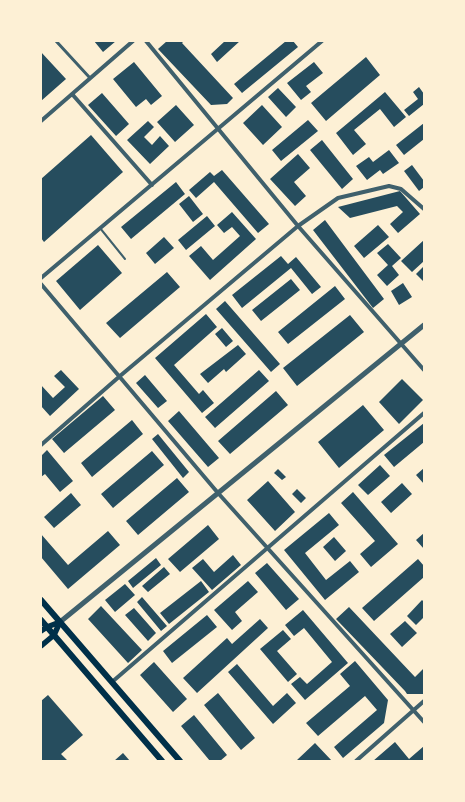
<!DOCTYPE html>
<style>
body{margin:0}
#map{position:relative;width:465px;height:802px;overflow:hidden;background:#fdf0d5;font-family:Helvetica,sans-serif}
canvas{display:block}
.frame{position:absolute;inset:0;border:42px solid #fdf0d5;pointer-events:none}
</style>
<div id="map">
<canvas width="465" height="802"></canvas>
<div class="frame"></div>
</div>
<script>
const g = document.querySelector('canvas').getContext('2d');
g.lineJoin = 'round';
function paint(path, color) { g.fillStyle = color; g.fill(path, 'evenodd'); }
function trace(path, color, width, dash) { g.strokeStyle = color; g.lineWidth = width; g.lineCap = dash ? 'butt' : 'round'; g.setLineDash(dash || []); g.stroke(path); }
const building = new Path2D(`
 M94 41H116L103 52Z
 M167 41H184L182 43 233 98 227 104 211 105 158 49Z
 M225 41H240L217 62 211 54Z
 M286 41H293L298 47 242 93 234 84Z
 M41 52 66 79 41 101Z
 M366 57 380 75 326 121 311 103Z
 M134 62 162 96 151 105 146 99 136 107 113 79Z
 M314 62 323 73 306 86 311 92 301 100 287 83Z
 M419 87 424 94V104L409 116 404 110 418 99 413 92Z
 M278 88 296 107 286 117 268 97Z
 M385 92 406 117 394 127 380 109 354 130 366 144 353 155 336 133Z
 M102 93 129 124 116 136 88 105Z
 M176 105 194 125 175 142 157 122Z
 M262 105 282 127 263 145 243 123Z
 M308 120 318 131 281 161 272 150Z
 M148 121 154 127 144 137 152 145 160 136 169 146 150 164 127 140Z
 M424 123V139L404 155 396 145Z
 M91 135 123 172 44 242 41 238V179Z
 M322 140 353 179 342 189 310 150Z
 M389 150 399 163 383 174 380 170 367 180 356 166 369 157 373 162Z
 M298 154 310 168 294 182 306 196 295 206 270 179Z
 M412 165 424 181V187L419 191 404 171Z
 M222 170 269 224 258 233 214 182 196 198 189 190 210 172 214 176Z
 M176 182 185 194 131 239 121 227Z
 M400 191 420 214 398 233 390 224 403 212 397 206 350 218 338 207Z
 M189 196 203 214 193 222 179 204Z
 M232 212 256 239 210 280 189 256 201 246 213 260 240 236 232 227 224 233 217 225Z
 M207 216 215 226 186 250 178 240Z
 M325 220 384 299 373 308 313 230Z
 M378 225 389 237 364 258 354 246Z
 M164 237 174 248 155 264 146 253Z
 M424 240V261L412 272 401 261Z
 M388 244 401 258 392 266 399 275 387 286 377 275 388 265 377 253Z
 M98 245 122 273 80 310 56 281Z
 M281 256 288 264 296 257 321 287 312 294 291 268 242 308 232 295Z
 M424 266V282L416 274Z
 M167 272 180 287 120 338 106 323Z
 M291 279 300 290 261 321 252 310Z
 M403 283 412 297 399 305 391 291Z
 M335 286 345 299 288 344 278 332Z
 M225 301 280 364 271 372 216 309Z
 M206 314 217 327 174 365 199 394 203 390 214 403 202 413 155 358Z
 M350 315 364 332 297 386 283 368Z
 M222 328 233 341 226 347 215 334Z
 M238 345 246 354 226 372 224 369 208 383 200 374Z
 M61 370 79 389 50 416 41 406V385L53 398 65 387 54 376Z
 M259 370 269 381 215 428 205 417Z
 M145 375 167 401 158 408 136 383Z
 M402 379 423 400 399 424 379 402Z
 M276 391 288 405 230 454 218 441Z
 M103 396 115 410 64 453 52 439Z
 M363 405 384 430 339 468 318 442Z
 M179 411 219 458 208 467 168 421Z
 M132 420 143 434 92 477 81 463Z
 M424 423V442L394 467 384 455Z
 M158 434 189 472 183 478 152 439Z
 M47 450 73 481 60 492 45 474 41 477V456Z
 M152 451 164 465 113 508 101 494Z
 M380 465 390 476 368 495 358 485Z
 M424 468V484L416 475Z
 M278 469 286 477 282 480 274 473Z
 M177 478 189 492 138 535 126 521Z
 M268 481 295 512 275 531 247 500Z
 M402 483 412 494 391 513 381 502Z
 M297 489 306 498 301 503 292 494Z
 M353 492 398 544 371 567 360 554 375 541 341 503Z
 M71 493 81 505 54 528 44 517Z
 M329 513 339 525 305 553 326 580 350 561 359 572 325 600 284 550Z
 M208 525 219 539 180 572 168 559Z
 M108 531 120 545 68 589 41 557V534L68 565Z
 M424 533V549L416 540Z
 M334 537 346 551 335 561 323 547Z
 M233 555 241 565 212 590 192 568 203 559 214 572Z
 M156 558 161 565 133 588 128 581Z
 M418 559 424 566V577L374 621 362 608Z
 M267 563 299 599 286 610 255 573Z
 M164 567 170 574 148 592 142 586Z
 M201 581 209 592 169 624 160 613Z
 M248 581 258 592 235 612 242 621 232 630 214 610Z
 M125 584 135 595 115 612 105 600Z
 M142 597 167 626 161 631 137 602Z
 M422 600 424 602V617L416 625 407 616Z
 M101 606 142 650 128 663 88 619Z
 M349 607 415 677 424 668 423 694H407L405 691 336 619Z
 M134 608 156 633 148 641 125 615Z
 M303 610 348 663 305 700 291 684 300 677 307 684 332 662 304 628 294 636 285 625Z
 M207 615 217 627 172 663 163 651Z
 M260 619 268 628 197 693 183 678 227 638 232 644Z
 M405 621 417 633 402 647 390 634Z
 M283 630 291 639 277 651 297 674 288 682 260 649Z
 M355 661 388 700 384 723 343 758 334 747 377 710 365 696 318 736 306 723 350 686 340 674Z
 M154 662 187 699 173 712 140 675Z
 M237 664 273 706 287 693 296 703 273 724 228 672Z
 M218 693 255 738 241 750 204 705Z
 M48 695 83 735 61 754 68 761H41V701Z
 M194 715 227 755 220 761H210L181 726Z
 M395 742 409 759 424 746V761H373Z
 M315 743 332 761H298L297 760Z
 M123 753 130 761H114Z`);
const service = new Path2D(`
 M100 228 125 259`);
const pedestrian = new Path2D(`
 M56 41 90 78`);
const minor = new Path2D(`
 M146 41 298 226 424 370
 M72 94 152 185
 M41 121 133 41
 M41 278 322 41
 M41 284 218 493 424 722
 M41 445 120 376 298 226 338 198 389 186 401 189 424 209
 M112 682 424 413
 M356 761 424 701`);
const tertiary = new Path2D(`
 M60 622 424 325`);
const secondary = new Path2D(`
 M41 631 47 627 60 622
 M41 646 54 635 60 622`);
const primary = new Path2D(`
 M41 600 180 761
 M41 620 162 761`);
paint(building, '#264d5e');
trace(service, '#3f606c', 2);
trace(pedestrian, '#3f606c', 3);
trace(minor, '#3f606c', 4);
trace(tertiary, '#3f606c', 5);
trace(secondary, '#003049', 5.5);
trace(primary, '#003049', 6);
</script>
